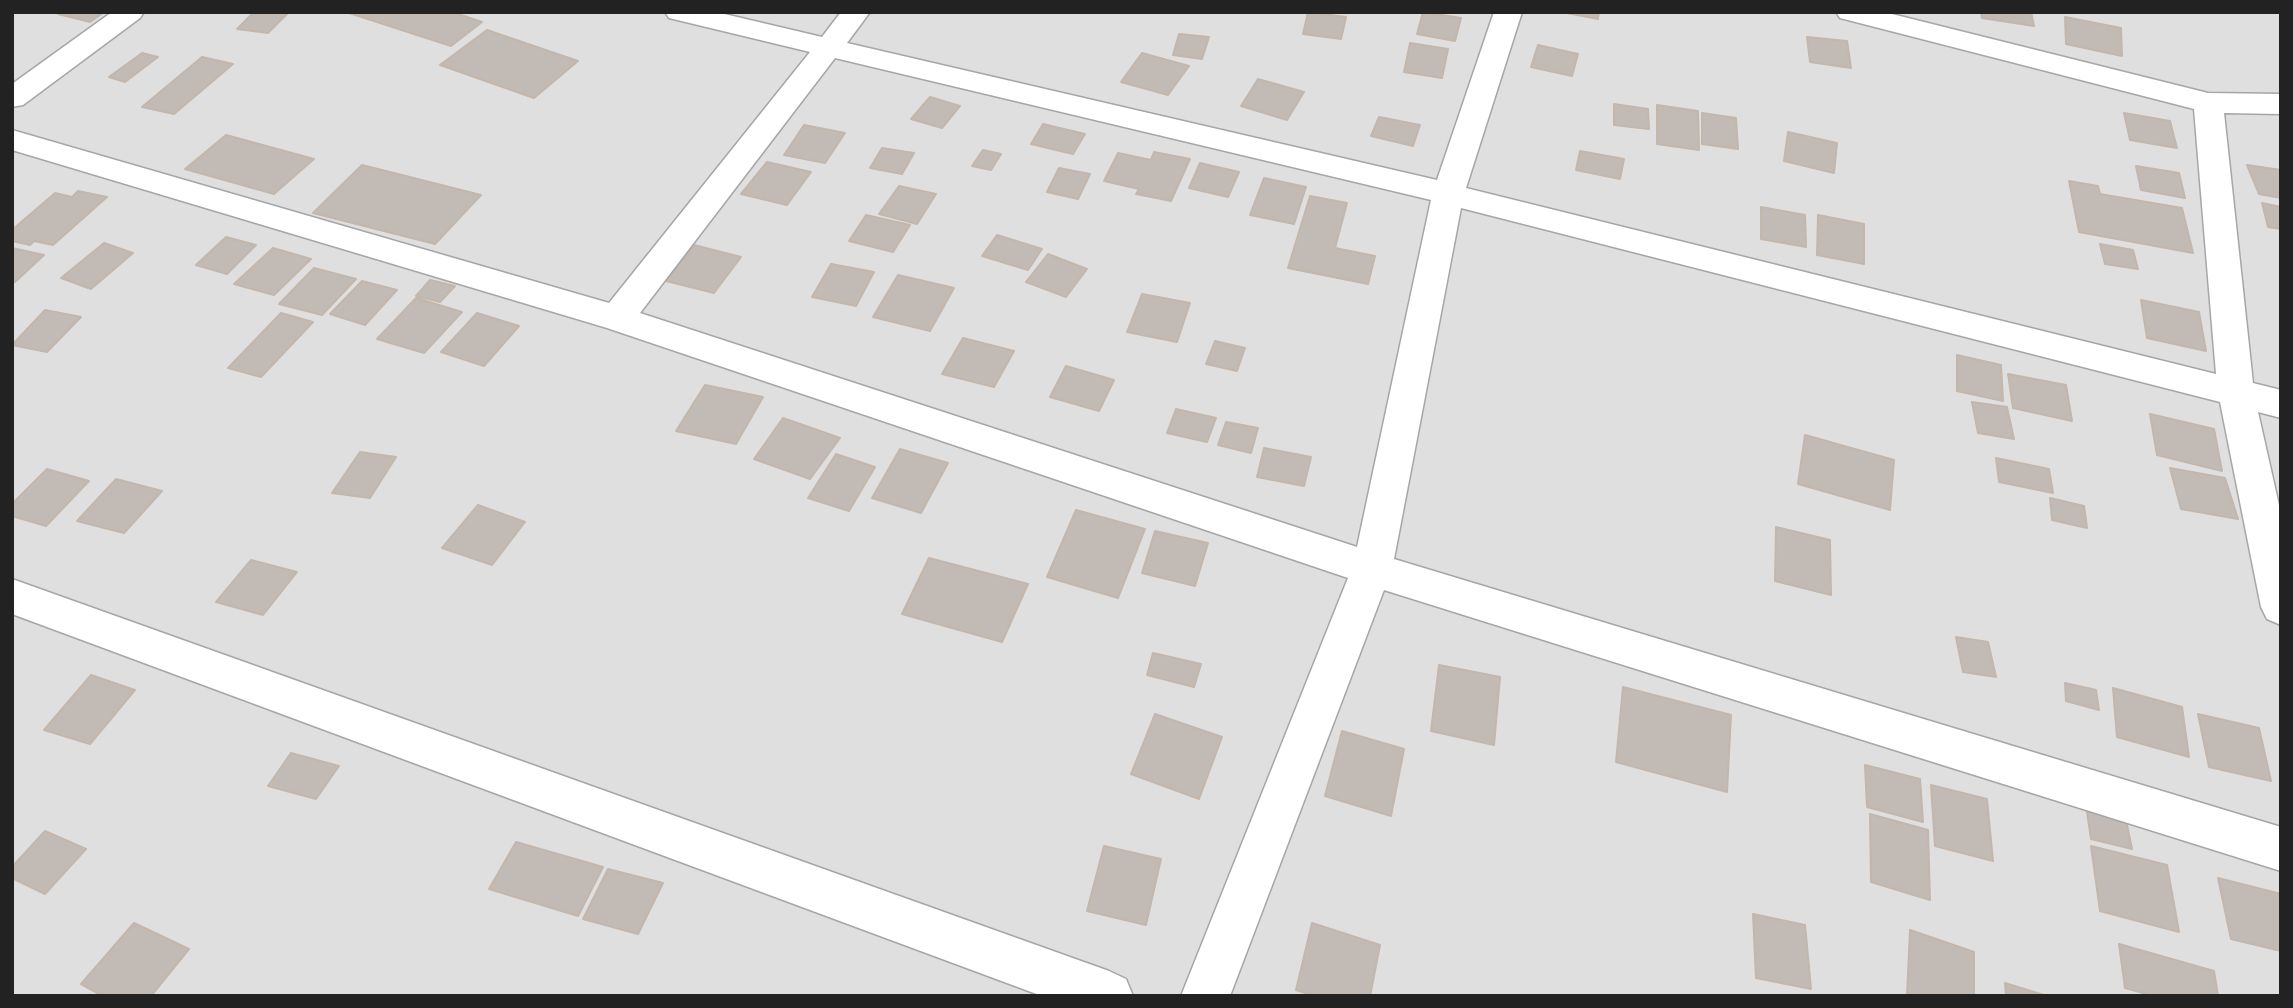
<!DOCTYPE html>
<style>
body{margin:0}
#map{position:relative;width:2293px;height:1008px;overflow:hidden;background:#f1eee9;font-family:Barlow,sans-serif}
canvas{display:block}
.frame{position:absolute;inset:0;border:14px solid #222;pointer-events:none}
</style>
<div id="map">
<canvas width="2293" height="1008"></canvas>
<div class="frame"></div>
</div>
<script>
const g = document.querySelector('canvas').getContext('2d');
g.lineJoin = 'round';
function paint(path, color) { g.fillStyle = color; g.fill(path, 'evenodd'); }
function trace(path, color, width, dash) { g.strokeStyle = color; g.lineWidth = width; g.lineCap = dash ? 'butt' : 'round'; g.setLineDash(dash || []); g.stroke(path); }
const residential = new Path2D(`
 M12 12H2281V996H12Z`);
const building = new Path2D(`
 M60 12H104L90 22 58 14Z
 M254 12H289L268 33 237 29Z
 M346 12H452L482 22 451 46Z
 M1308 12 1346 17 1341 39 1303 34Z
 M1423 12 1461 18 1455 41 1417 34Z
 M1562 12H1599L1598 19Z
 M1981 12H2031L2034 26 1982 18Z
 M2065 17 2121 28 2122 56 2066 44Z
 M487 30 578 61 534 98 440 65Z
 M1179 34 1209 37 1202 59 1173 55Z
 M1807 37 1847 41 1851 68 1810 62Z
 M1410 43 1448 49 1442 78 1404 72Z
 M1538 45 1578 54 1572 76 1531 67Z
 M142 53 158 57 125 82 109 77Z
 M1142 53 1189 66 1168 95 1121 82Z
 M202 57 233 64 174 114 142 107Z
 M1258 79 1304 92 1287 120 1241 106Z
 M930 97 960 106 942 128 911 119Z
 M1614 104 1648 109 1649 129 1614 125Z
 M1657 105 1698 111 1699 150 1657 144Z
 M1702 113 1736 118 1738 149 1702 144Z
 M2124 113 2170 121 2177 148 2130 140Z
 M1379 117 1420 125 1413 146 1371 136Z
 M1043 124 1085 134 1073 154 1031 144Z
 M804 125 845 133 825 163 784 155Z
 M1788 132 1837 143 1834 173 1784 161Z
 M226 135 314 159 274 194 185 169Z
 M882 148 914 153 902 174 870 168Z
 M983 150 1001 154 991 170 972 166Z
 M1580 151 1624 159 1620 179 1576 170Z
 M1154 152 1190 159 1171 201 1136 194 1139 189 1104 181 1118 153 1151 160Z
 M767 162 811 172 787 205 741 194Z
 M1200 163 1239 172 1228 197 1189 188Z
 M362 165 481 195 435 244 313 213Z
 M2247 165 2281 170V198L2259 194Z
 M2136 166 2179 173 2185 198 2141 190Z
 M1059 168 1090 174 1078 199 1047 192Z
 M1264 178 1306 187 1294 224 1250 215Z
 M2069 181 2098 186 2100 194 2182 208 2193 253 2079 232Z
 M899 186 936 194 917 224 879 214Z
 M78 191 107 197 53 245 34 241 30 245 12 241V230L55 193 72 197Z
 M1310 196 1347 203 1335 248 1375 256 1368 284 1288 268Z
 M2262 203 2281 207V229L2268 227Z
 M1761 207 1805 215 1806 247 1761 239Z
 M866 215 910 225 893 252 849 241Z
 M1818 215 1864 224V264L1817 255Z
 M997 235 1042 249 1028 270 982 256Z
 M226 237 256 245 227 274 196 265Z
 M104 243 133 253 91 289 61 278Z
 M2100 244 2133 250 2138 269 2105 264Z
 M694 245 741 257 714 293 666 281Z
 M12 248 44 255 15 282H12Z
 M273 248 311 259 274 295 234 284Z
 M1048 254 1087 269 1066 297 1026 282Z
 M831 264 874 272 856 306 812 297Z
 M314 268 356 279 322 315 279 304Z
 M898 275 954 288 930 331 873 317Z
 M430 280 455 286 440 302 416 296Z
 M362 281 397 290 365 325 330 314Z
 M1142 294 1190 303 1177 342 1127 332Z
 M416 298 462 312 424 353 377 339Z
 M2141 300 2199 312 2206 351 2147 338Z
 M45 310 81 317 47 352 12 345Z
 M281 313 313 322 261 377 228 368Z
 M477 313 519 326 484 366 441 352Z
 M963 338 1014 351 994 387 942 374Z
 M1215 341 1245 348 1237 371 1206 364Z
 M1957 355 2001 365 2003 401 1957 391Z
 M1066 366 1114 380 1099 411 1050 397Z
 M2008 374 2066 385 2072 421 2013 408Z
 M705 385 763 397 736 444 676 431Z
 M1972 402 2007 407 2014 439 1978 433Z
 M1176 409 1216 418 1207 442 1167 433Z
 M2150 414 2214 429 2222 471 2157 455Z
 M783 418 840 438 810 479 754 459Z
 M1226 422 1258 428 1251 453 1218 445Z
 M1805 435 1894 460 1890 510 1798 484Z
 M1264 448 1311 457 1304 486 1257 477Z
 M900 449 948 463 921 513 872 498Z
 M360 452 396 457 370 498 332 493Z
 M836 454 875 467 849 511 808 498Z
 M1996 458 2049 469 2053 493 1999 482Z
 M2170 468 2225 478 2238 519 2181 509Z
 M47 469 89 481 46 526 12 516V504Z
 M116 479 162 491 124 533 77 521Z
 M2050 498 2084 506 2087 528 2052 520Z
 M478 505 525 522 492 565 442 548Z
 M1076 510 1145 529 1118 598 1047 577Z
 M1776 527 1830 540 1831 595 1775 581Z
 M1155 531 1208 543 1195 586 1142 573Z
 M929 558 1028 584 1002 642 902 614Z
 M251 560 297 572 263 615 216 602Z
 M1956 637 1988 642 1996 677 1963 672Z
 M1153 653 1201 664 1194 687 1147 675Z
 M1439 665 1500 677 1494 745 1431 731Z
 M91 675 135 690 90 744 44 730Z
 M2065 683 2096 690 2099 710 2066 701Z
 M1623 687 1731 715 1727 792 1616 762Z
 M2113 688 2182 707 2189 757 2117 737Z
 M1155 714 1222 737 1199 799 1131 774Z
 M2198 714 2259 728 2271 781 2209 767Z
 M1342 731 1404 749 1391 816 1325 796Z
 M291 753 339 766 316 799 268 786Z
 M1865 765 1920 779 1923 822 1867 807Z
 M1931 785 1987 799 1993 861 1935 846Z
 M2086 805 2125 815 2132 849 2091 839Z
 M1870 814 1928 830 1930 900 1871 882Z
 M45 831 86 849 45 894 12 878V867Z
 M516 842 603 867 578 916 489 889Z
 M1104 846 1161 859 1146 925 1087 911Z
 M2091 846 2167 865 2179 932 2100 911Z
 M608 869 663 883 638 934 583 919Z
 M2218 878 2281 894V951L2231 939Z
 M1753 914 1805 925 1811 989 1756 978Z
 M134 923 189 949 151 996H103L81 984Z
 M1312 923 1380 945 1370 996H1315L1296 990Z
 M1910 930 1974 952V996H1907Z
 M2119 944 2214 971 2218 996H2154L2125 988Z
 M2005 983 2047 996H2006Z`);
const minor = new Path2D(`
 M112 12H144L140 18 23 105 12 107V84Z
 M665 12H716L822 37 841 12H870L847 43 1437 180 1494 12H1522L1466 188 2216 374 2194 109 1840 18 1836 12H1884L2208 93 2281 94V114L2224 113 2253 383 2281 390V418L2258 412 2281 514V625L2267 619 2261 607 2220 402 1461 208 1394 559 2281 827V871L1384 590 1230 996H1181L1348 578 607 328 12 150V130L609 303 810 52 669 18ZM835 58 1431 200 1357 547 640 313Z
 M12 579 1109 971 1126 979 1133 996H1042L12 614Z`);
paint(residential, '#e0dfdf');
paint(building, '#c2bbb5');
trace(building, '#c3b6ab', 2);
trace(minor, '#a6a6a6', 3);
paint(minor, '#fff');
</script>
